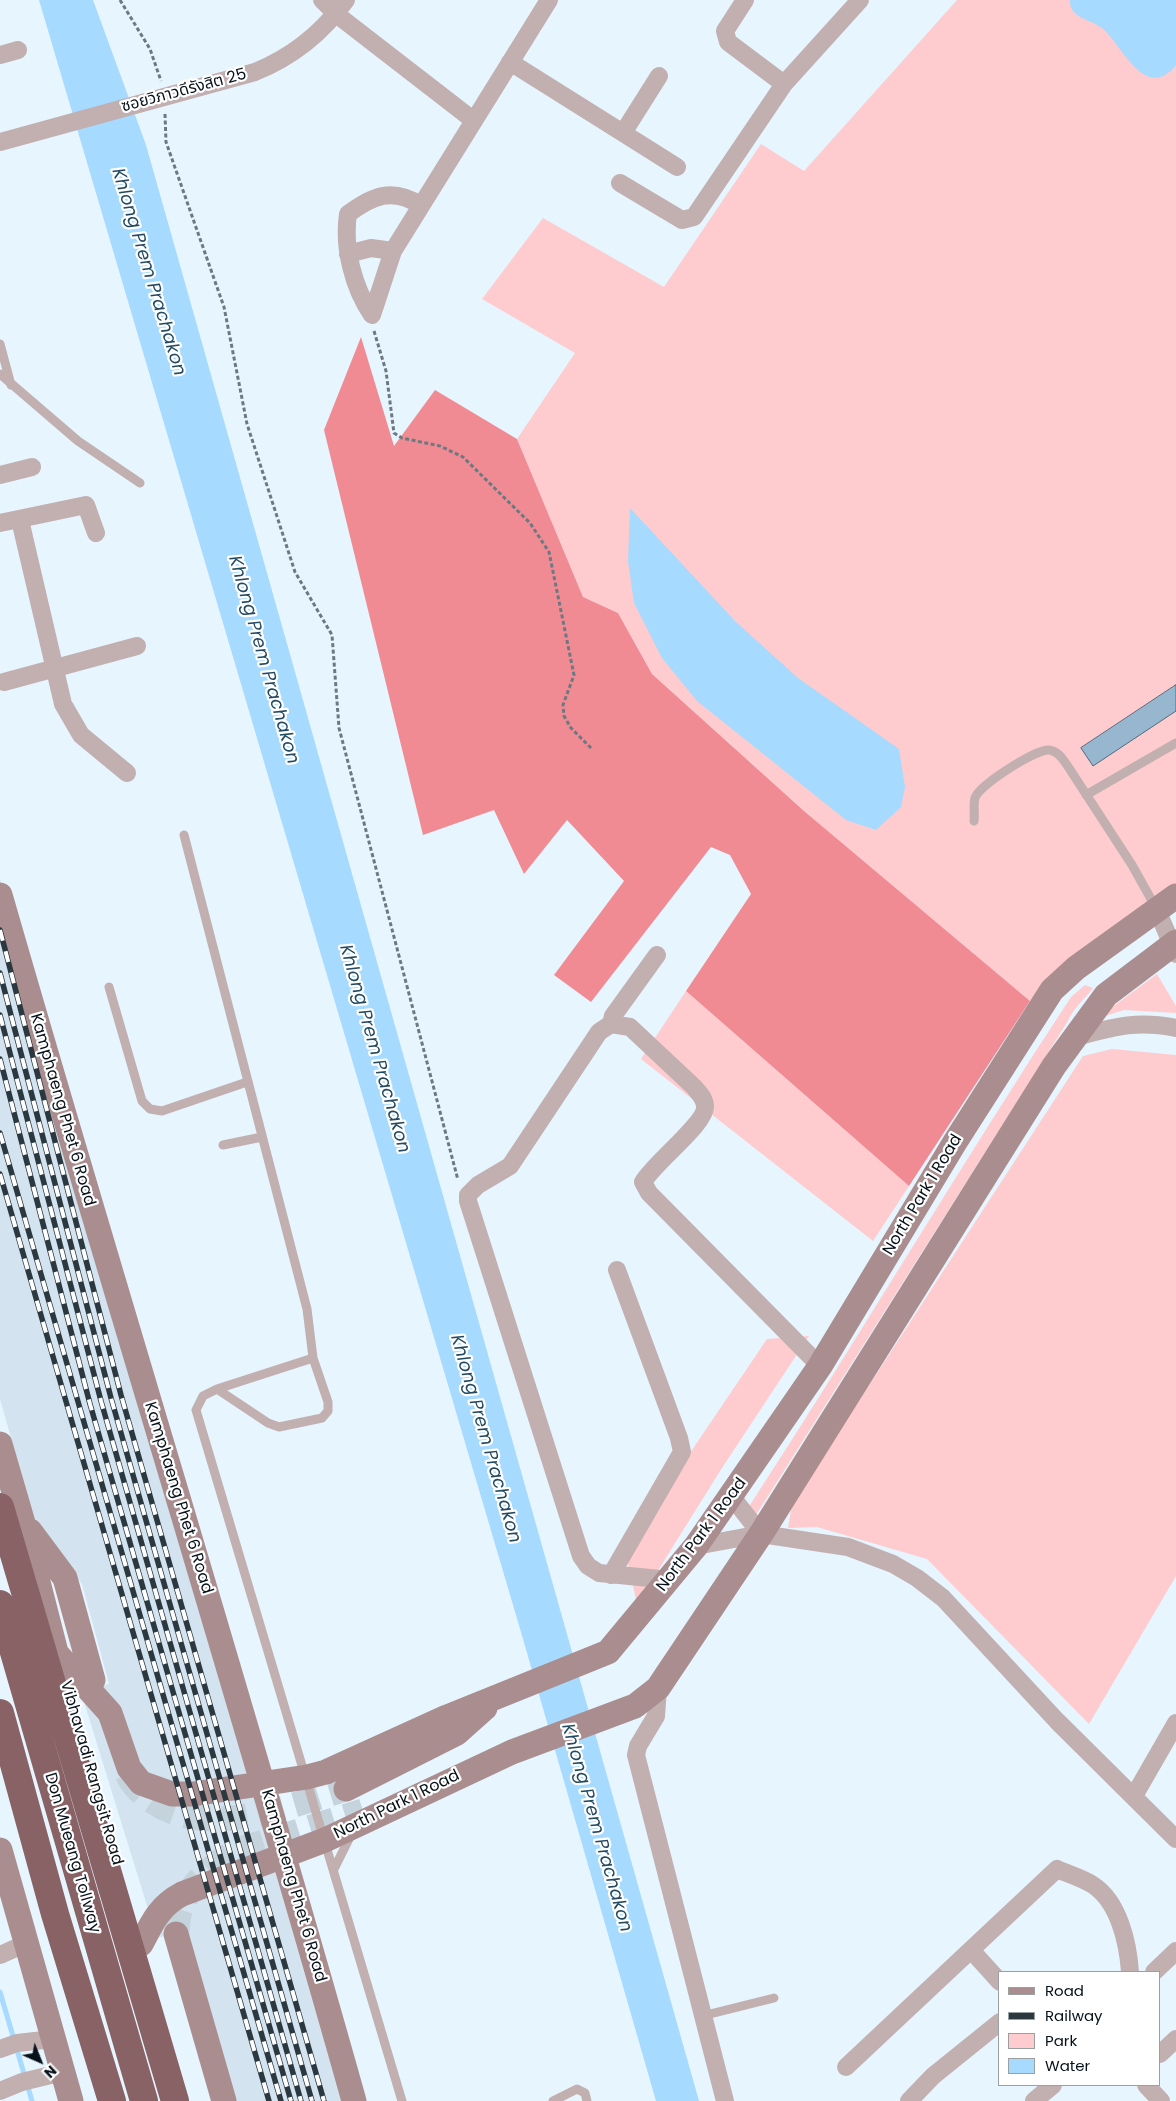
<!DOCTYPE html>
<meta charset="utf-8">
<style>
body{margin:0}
#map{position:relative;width:1176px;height:2101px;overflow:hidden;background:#e7f5ff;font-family:Poppins,sans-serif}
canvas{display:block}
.legend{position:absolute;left:998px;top:1971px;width:162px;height:115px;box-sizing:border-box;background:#fff;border:1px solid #9ba0a3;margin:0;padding:6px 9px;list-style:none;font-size:15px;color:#061119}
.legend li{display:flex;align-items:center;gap:10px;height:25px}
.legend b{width:25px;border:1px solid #9ba0a3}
.north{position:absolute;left:15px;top:2036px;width:50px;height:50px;-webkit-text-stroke:4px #fff;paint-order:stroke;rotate:136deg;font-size:14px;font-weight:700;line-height:20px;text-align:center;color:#061119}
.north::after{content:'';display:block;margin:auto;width:18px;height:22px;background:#061119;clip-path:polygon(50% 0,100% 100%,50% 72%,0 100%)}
</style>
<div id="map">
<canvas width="1176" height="2101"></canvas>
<ul class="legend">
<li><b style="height:6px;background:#aa8e8f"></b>Road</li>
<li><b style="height:6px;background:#2c3840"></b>Railway</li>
<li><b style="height:14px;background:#feccce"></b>Park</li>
<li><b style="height:14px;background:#a6daff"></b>Water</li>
</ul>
<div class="north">N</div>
</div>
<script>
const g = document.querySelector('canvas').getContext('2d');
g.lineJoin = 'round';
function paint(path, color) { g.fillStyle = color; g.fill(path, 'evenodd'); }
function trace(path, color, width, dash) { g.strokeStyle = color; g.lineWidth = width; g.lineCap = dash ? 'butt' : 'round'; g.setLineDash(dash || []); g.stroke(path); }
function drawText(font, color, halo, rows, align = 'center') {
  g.font = font + ' Poppins,"Noto Sans Thai",sans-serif'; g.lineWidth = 4.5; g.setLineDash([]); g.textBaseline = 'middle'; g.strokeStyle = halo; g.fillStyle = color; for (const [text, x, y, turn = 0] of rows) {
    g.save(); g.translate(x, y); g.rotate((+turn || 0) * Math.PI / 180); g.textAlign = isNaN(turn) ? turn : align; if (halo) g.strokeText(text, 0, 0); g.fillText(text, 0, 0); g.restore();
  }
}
const built = new Path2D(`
 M0 879 123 1338 341 2101H233L183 1931 157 1938 81 1692 109 1684 82 1584 35 1523 0 1399Z`);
const green = new Path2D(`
 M957 0H1176V889L1030 1001 804 811 652 674 618 613 583 597 517 439 575 353 482 299 543 218 664 287 761 144 804 171Z
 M1157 974 1176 1006V1013L1124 1010 1105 1016 1111 1008Z
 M1085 985 1093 988C1084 1000 1074 1007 1068 1021L756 1515 748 1508C858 1339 960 1166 1071 997Z
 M686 991 909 1186 873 1241 641 1059Z
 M1112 1049 1176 1055V1576L1089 1724 927 1559 817 1527 788 1528 792 1504 1083 1056Z
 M809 1336 722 1468 637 1604 627 1560 692 1450 767 1339Z`);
const forest = new Path2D(`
 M361 337 394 446 435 390 517 439 583 597 618 613 652 674 804 811 1030 1001 909 1186 686 991 751 894 730 855 711 847 591 1002 554 975 624 881 567 820 524 874 494 810 423 835 324 430Z`);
const water = new Path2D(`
 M39 0H93L146 145 699 2101H656L521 1632Z
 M1070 0H1176V65C1145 104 1121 43 1102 28 1090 19 1069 18 1070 0Z
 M630 508 735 621 798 678 899 749 905 787 901 807 876 830 846 820 697 701 662 658 634 603 628 561Z`);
const stream = new Path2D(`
 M0 1992 32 2101`);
const building = new Path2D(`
 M1176 685V711L1093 766 1081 748Z`);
const secondaryTunnel = new Path2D(`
 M127 1774C133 1786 142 1795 153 1802 209 1839 288 1806 346 1789
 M176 1934C178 1927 178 1918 180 1911 188 1885 215 1862 238 1850L363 1811`);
const path = new Path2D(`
 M120 0 150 49 161 81
 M165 114 166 142 224 307 247 424 295 572 332 635 339 728 458 1180
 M374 331 386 371 394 433 402 438 440 446 463 457 530 523 549 552 574 675 563 705 564 716 571 728 592 749`);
const lane = new Path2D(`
 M0 344 11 385
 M0 374 78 441 140 483
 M1086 795 1176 743
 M974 821C975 814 973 804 975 798 979 785 1036 749 1049 750 1059 751 1064 761 1069 768L1132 865 1156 908
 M184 835 307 1309 313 1358 217 1389 203 1396 196 1410 402 2101
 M109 987 142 1101 150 1109 162 1111 247 1082
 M223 1145 262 1137
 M217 1389 268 1423 279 1427 322 1418 328 1411V1402L313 1358
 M334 1869 352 1833
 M702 2016 774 1998
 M553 2101 577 2089 585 2093 587 2101`);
const street = new Path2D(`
 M322 0 336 14 473 120
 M745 0 725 31 728 42 784 84 860 0
 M0 55 18 50
 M510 62 623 133 659 76
 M623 133 677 167
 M0 142 255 72C292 57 323 32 346 0
 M620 183 682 220 694 217 784 84
 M420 205C392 187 372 196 348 214 343 247 353 287 372 315L393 251 549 0
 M348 254 371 248 393 251
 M0 475 32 467
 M20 520 63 704 81 735 127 773
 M0 523 86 505 96 533
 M4 682 137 646
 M1157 910 1176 954
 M657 955 613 1016 611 1024 599 1032 510 1166 478 1185 468 1195V1201L581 1556 588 1566 599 1573 670 1580
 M611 1024 630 1027 694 1087C699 1093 705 1098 705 1107 706 1123 654 1163 643 1182L649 1193 820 1366
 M1076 1037C1114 1027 1136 1020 1176 1028
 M732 1497 761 1534
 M696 1546 761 1534 848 1547 893 1564 917 1578 943 1598 1057 1721 1176 1839
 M611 1575 682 1452 679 1438 617 1270
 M658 1688 656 1716 638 1746 636 1755 725 2101
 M1134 1796 1176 1723
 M971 1950 1000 1982
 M0 1955 27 1943
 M1154 1972 1176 1951
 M0 2049 17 2043 53 2039
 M1160 2054 1176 2039
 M846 2067 1057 1869C1068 1874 1082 1878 1093 1885 1119 1902 1128 1943 1130 1972
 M1146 2085 1161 2101
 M0 2091 22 2082 63 2072
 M909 2101 933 2076 1000 2022
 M1034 2101 1053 2085`);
const secondary = new Path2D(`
 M0 895C116 1298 241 1698 354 2101
 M0 1444 23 1523 59 1664
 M30 1531 65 1578 93 1680
 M57 1654 110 1713 129 1768 141 1783 172 1794H193L307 1777 326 1772 447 1717 608 1652 696 1546 820 1366 955 1142 1052 990 1076 968 1176 896
 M346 1789 457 1733 485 1708
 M0 1850 71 2101
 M176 1934 224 2101
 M141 1944C152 1923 159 1906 182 1894L325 1840 512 1752 635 1706 658 1688 761 1534 1054 1066 1106 995 1176 942`);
const highway = new Path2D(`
 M0 1507 175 2101
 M0 1604 144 2101
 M0 1713 55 1914 112 2101`);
const rail = new Path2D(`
 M0 930 121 1395 324 2101
 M0 973 111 1398 312 2101
 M0 1015 101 1401 301 2101
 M0 1059 90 1404 291 2101
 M0 1133 281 2101
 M0 1174 269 2101`);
const streetNames = [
 ["ซอยวิภาวดีรังสิต 25",184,91,-15],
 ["Kamphaeng Phet 6 Road",62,1110,74],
 ["North Park 1 Road",923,1195,-59],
 ["Kamphaeng Phet 6 Road",178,1498,73],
 ["North Park 1 Road",702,1535,-53],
 ["Vibhavadi Rangsit Road",91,1773,74],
 ["North Park 1 Road",397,1805,-26],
 ["Don Mueang Tollway",72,1853,74],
 ["Kamphaeng Phet 6 Road",293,1886,74]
];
const waterNames = [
 ["Khlong Prem Prachakon",148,272,73],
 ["Khlong Prem Prachakon",263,660,74],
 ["Khlong Prem Prachakon",374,1049,74],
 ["Khlong Prem Prachakon",485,1439,74],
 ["Khlong Prem Prachakon",596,1828,74]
];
paint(built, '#d3e3ef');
paint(green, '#feccce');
paint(forest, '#f18b93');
paint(water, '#a6daff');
trace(stream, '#a6daff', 5);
paint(building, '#96b7ce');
trace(building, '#4d6c81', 1);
trace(secondaryTunnel, '#c5d3dc', 25, [25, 12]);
trace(path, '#6d7982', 3, [4, 2.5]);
trace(lane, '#c2afb0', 9);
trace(street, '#c2afb0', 18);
trace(secondary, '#aa8e8f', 25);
trace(highway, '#886265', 28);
trace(rail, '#2c3840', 5.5);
trace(rail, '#fff', 4, [11]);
drawText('16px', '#061119', '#fff', streetNames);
drawText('italic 18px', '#234a63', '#fff', waterNames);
</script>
